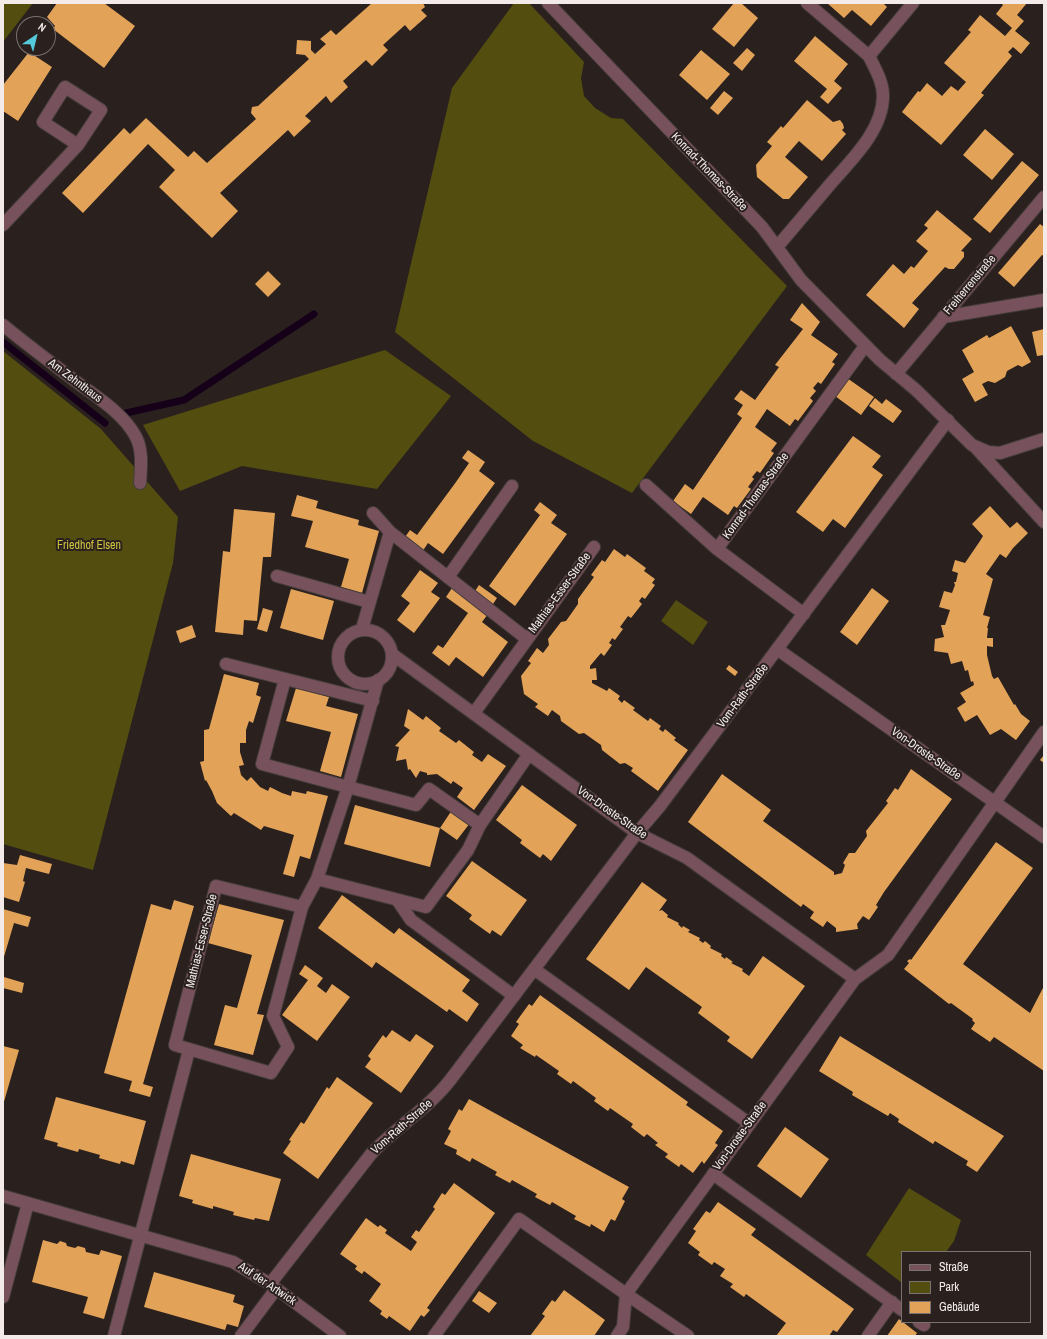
<!DOCTYPE html>
<meta charset="utf-8">
<style>
body{margin:0}
#map{position:relative;width:1047px;height:1339px;overflow:hidden;background:#2a211f;font-family:"Archivo Narrow",sans-serif}
canvas{display:block}
.frame{position:absolute;inset:0;border:4px solid #f2ebea;pointer-events:none}
.legend{position:absolute;left:901px;top:1251px;width:130px;height:72px;box-sizing:border-box;background:#2a211f;border:1px solid #7a7270;margin:0;padding:5px 7px;list-style:none;font-size:12px;color:#f2ebea}
.legend li{display:flex;align-items:center;gap:8px;height:20px}
.legend b{width:20px;border:1px solid #7a7270}
.north{position:absolute;left:16px;top:16px;width:40px;height:40px;box-sizing:border-box;background:#2a211f;border:1px solid #7a7270;border-radius:50%;rotate:35deg;font-size:11px;font-weight:700;line-height:16px;text-align:center;color:#f2ebea}
.north::after{content:'';display:block;margin:auto;width:14px;height:18px;background:#54cadc;clip-path:polygon(50% 0,100% 100%,50% 72%,0 100%)}
</style>
<div id="map">
<canvas width="1047" height="1339"></canvas>
<div class="frame"></div>
<ul class="legend">
<li><b style="height:5px;background:#77525d"></b>Straße</li>
<li><b style="height:11px;background:#534d0f"></b>Park</li>
<li><b style="height:11px;background:#e2a359"></b>Gebäude</li>
</ul>
<div class="north">N</div>
</div>
<script>
const g = document.querySelector('canvas').getContext('2d');
g.lineJoin = 'round';
function paint(path, color) { g.fillStyle = color; g.fill(path, 'evenodd'); }
function trace(path, color, width, dash) { g.strokeStyle = color; g.lineWidth = width; g.lineCap = dash ? 'butt' : 'round'; g.setLineDash(dash || []); g.stroke(path); }
function drawText(font, color, halo, rows, align = 'center') {
  g.font = font + ' "Archivo Narrow",sans-serif'; g.lineWidth = 4; g.setLineDash([]); g.textBaseline = 'middle'; g.strokeStyle = halo; g.fillStyle = color; for (const [text, x, y, turn = 0] of rows) {
    g.save(); g.translate(x, y); g.rotate((+turn || 0) * Math.PI / 180); g.textAlign = isNaN(turn) ? turn : align; if (halo) g.strokeText(text, 0, 0); g.fillText(text, 0, 0); g.restore();
  }
}
const green = new Path2D(`
 M3 3H33L3 42Z
 M514 3H529L584 62 581 78 584 96 595 108 611 118 623 119 787 286 632 493 533 441 395 332 452 88Z
 M385 350 451 396 377 489 242 466 180 491 143 425Z
 M3 351 101 429 178 517 173 563 93 870 3 844Z
 M676 600 708 622 693 645 661 621Z
 M909 1188 961 1220 954 1241 946 1252H902V1283L866 1255Z`);
const stream = new Path2D(`
 M3 342 105 423
 M126 413 184 400 314 314`);
const building = new Path2D(`
 M57 3H104L135 26 104 68 53 29 55 26 47 17Z
 M372 3H423L425 7 421 10 427 16 410 31 405 25 383 45 388 50 372 66 366 60 343 81 348 87 331 103 326 96 305 116 311 121 294 137 288 130 220 193 238 211 212 238 159 187 175 170 148 144 83 213 62 193 124 128 130 134 146 118 188 157 194 151 207 163 256 119 251 113 252 107 258 106 309 59 305 55 296 54 297 40 311 41V50L315 54 326 44 320 39 331 30 336 35Z
 M734 3H741L758 18 734 47 712 29Z
 M827 3H883L887 7 871 26 852 10 844 18Z
 M1001 3H1027L1017 15 1024 21 1015 31 1030 43 1021 54 1013 47 1008 52 1012 56 981 93 984 95 941 145 902 112 918 91 920 92 927 83 942 96 951 86 958 91 966 82 944 63 971 32 968 30 980 15 1005 36 1012 28 996 14 1003 5Z
 M815 36 848 64 834 81 842 88 828 104 820 97 827 89 794 61Z
 M747 48 755 55 742 71 733 63Z
 M701 50 730 74 707 100 679 75Z
 M29 52 52 67 18 121 3 111V85Z
 M724 91 733 98 718 115 710 108Z
 M807 100 833 122 840 120 843 124 844 128 842 130 846 134 822 161 799 141 785 157 808 177 789 199H783L757 177 756 165 772 146 767 142 781 126 783 128Z
 M985 129 1014 154 992 180 963 155Z
 M1022 161 1039 175 990 233 973 219Z
 M937 210 972 239 961 251 964 252V257L954 269H949L945 267 912 303 919 309 904 328 866 295 893 264 904 274 911 266 914 268 928 251 916 241 928 228 924 225Z
 M1040 224 1044 227V256L1042 255 1014 287 998 273Z
 M268 271 281 284 268 297 255 284Z
 M802 303 820 322 811 335 838 354 832 362 835 364 821 384 818 382 813 388 816 391 810 398 813 401 798 421 795 419 790 426 767 409 755 427 777 443 771 451 774 453 760 473 757 471 752 477 754 479 748 487 751 489 737 508 734 506 728 515 703 497 691 514 673 501 685 484 693 490 742 418 737 414 743 405 734 399 741 390 755 400 779 367 775 365 803 329 790 320Z
 M1011 326 1031 362 1022 367 1018 365 1007 371 1005 377 995 383 988 381 982 384 988 395 975 402 962 379 974 372 962 350 987 335 989 338Z
 M1044 329V355L1037 356 1032 332Z
 M847 378 874 397 861 415 835 396Z
 M875 398 882 404 886 399 902 411 893 423 869 406Z
 M853 436 881 456 872 467 883 475 845 528 833 519 823 532 796 512Z
 M468 450 485 462 479 471 495 483 443 554 428 543 422 552 403 540 410 530 417 535 456 482 469 463 462 458Z
 M297 495 318 501 316 508 359 520 358 525 379 531 362 593 341 587 349 559 305 547 313 521 291 516Z
 M540 502 557 515 551 523 567 534 515 606 489 586 540 515 534 510Z
 M990 506 1010 528 1017 522 1028 533 1013 548 1006 558 1000 554 986 574 993 579 983 615 990 617 987 628H988L987 638H993V647L987 646V655L992 676 994 679 998 677 1014 705 1015 704 1021 714 1030 721 1016 740 1001 729 990 735 977 715 965 722 957 708 966 702 960 693 974 685 973 681 971 682 968 670 965 671 962 661 951 664 948 653 934 651 935 639 944 637 941 625H945L950 610 939 607 944 591 952 593 955 585 954 582H956L958 573 952 571 955 560 965 563 980 541 983 536 972 524Z
 M234 509 275 513 271 557H263L257 621 244 620 243 635 215 632 223 551 230 552Z
 M614 549 625 557 627 554 646 568 644 571 655 579 652 583 655 585 645 599 642 597 639 601 642 604 631 618 628 616 620 627 623 629 615 640 612 638 611 640 609 643 612 645 604 656 601 653 590 666V669L596 668 597 680H592V683L607 691 609 688 620 696 618 699 622 703 624 700 635 708 633 710 648 721 650 718 661 726 659 729 663 732 665 729 676 738 674 740 688 750 658 791 631 771 633 768 625 763 620 764 602 750 601 745 584 733 579 734 561 721 560 716 552 710 548 716 535 707 538 704 524 694 521 676 531 663 528 661 537 648 543 653 549 645 548 639 561 622 566 621 578 604V599L594 577 591 575 602 560 605 562Z
 M420 570 438 583 431 592 440 598 414 633 397 620 410 603 401 596Z
 M479 585 497 598 491 607 473 594Z
 M452 588 488 614 482 622 508 642 483 677 456 657 449 666 432 653 438 645 443 648 468 613 446 597Z
 M872 588 889 601 857 645 840 632Z
 M291 589 334 601 323 640 280 628Z
 M263 608 273 611 267 632 257 629Z
 M192 625 196 637 180 643 176 631Z
 M729 665 738 672 735 676 726 669Z
 M224 674 259 683 256 695 261 697 253 723 249 721 246 730V743H240V752L244 765 239 766 241 775 247 781 251 777 260 787 268 791 270 787 282 793 291 796 292 791 306 794 307 791 328 796 310 859 300 856 294 877 283 874 294 835 264 826 261 830 234 813 231 816 217 803 212 791 206 780 205 781 200 762 204 761V730L209 729Z
 M296 688 329 697 326 706 358 714 341 777 320 771 331 732 286 721Z
 M408 709 423 720 426 716 441 728 439 731 456 743 459 740 474 752 472 755 482 762 488 754 506 766 474 810 457 797 463 788 453 781 451 784 437 774 427 775V773L420 771 416 778 410 769 408 770 406 759 396 761 399 747 395 746 410 730 404 726Z
 M1044 755V763L1040 760Z
 M911 769 952 799 884 892 876 905 878 907 869 920 863 916 857 924 858 929 836 932V928L827 921 823 927 810 918 814 912 803 904 801 907 688 822 722 774 771 810 763 821 834 872V875L842 873 845 865 843 863 849 853H855L867 836 866 831 888 803 886 801 895 788 898 790Z
 M522 785 577 825 551 861 543 854 540 858 520 843 522 840 496 820Z
 M355 805 440 828 452 810 470 823 457 840 440 828 430 867 344 844Z
 M996 842 1033 868 963 964 1030 1013 1044 986V1071L994 1037 990 1042 971 1029 975 1023 972 1020 973 1019 951 1003 949 1004 904 969 909 963 907 961 910 959 911 960Z
 M20 855 52 864 49 874 26 868 23 881 25 882 19 902 3 897V863L17 865Z
 M472 861 527 900 501 936 492 930 490 934 469 919 472 915 446 896Z
 M642 882 667 900 659 911 662 910 668 915 667 917 679 923 678 924 682 928 683 926 690 930 688 932 700 938 699 940 703 943 705 941 711 946 710 948 722 954 721 956 725 959 726 957 733 962 731 963 743 969 742 971 749 976 763 956 805 986 752 1059 727 1041 730 1037 698 1013 702 1007 646 967 629 990 586 959Z
 M342 895 394 934 399 928 470 980 462 991 479 1004 467 1022 449 1009 447 1012 376 962 372 968 318 928Z
 M174 900 194 906 143 1084 153 1087 150 1097 129 1091 132 1081 104 1073 151 904 171 910Z
 M219 904 284 920 257 1014 264 1015 253 1055 214 1045 225 1005 237 1008 252 955 208 943Z
 M3 909 31 917 28 927 14 923 3 960Z
 M305 965 323 978 317 986 326 993 332 984 350 997 317 1041 282 1015 308 980 299 974Z
 M4 977 24 983 22 993 3 988Z
 M540 995 688 1102 686 1105 723 1131 715 1143 718 1145 704 1164 702 1161 693 1173 681 1164 679 1167 665 1157 668 1154 655 1145 658 1143 647 1134 644 1137 631 1127 633 1124 610 1108 608 1111 594 1101 596 1098 573 1081 571 1084 557 1074 559 1071 536 1055 535 1057 520 1048 523 1045 511 1036 519 1024 516 1022 529 1004 532 1006Z
 M392 1030 410 1042 416 1034 434 1046 401 1093 365 1067 371 1059 368 1056 383 1035 386 1038Z
 M840 1036 1004 1136 977 1172 966 1165 968 1161 935 1141 933 1144 898 1122 899 1119 890 1113 888 1116 852 1095 853 1092 819 1071Z
 M3 1046 19 1050 3 1105Z
 M337 1077 373 1103 318 1179 283 1153 291 1141 289 1140 301 1122 304 1124 327 1087 329 1089Z
 M56 1097 146 1121 134 1165 121 1161 120 1164 99 1158 100 1155 79 1149 78 1152 57 1146 58 1143 44 1139Z
 M469 1099 629 1187 622 1199 625 1201 615 1221 611 1219 604 1232 591 1224 590 1227 574 1219 576 1216 552 1202 550 1205 535 1197 537 1194 512 1180 510 1183 495 1175 497 1172 472 1158 470 1162 456 1154 457 1150 444 1144 451 1131 448 1129 459 1109 462 1111Z
 M785 1127 829 1159 801 1198 757 1166Z
 M191 1154 281 1179 269 1221 255 1218 254 1220 233 1215 234 1212 213 1206V1209L192 1203 193 1200 179 1196Z
 M454 1183 495 1213 427 1308 430 1310 424 1317 421 1315 410 1331 389 1316 387 1319 380 1314 382 1311 369 1301 381 1284 364 1271 362 1274 355 1269 357 1266 340 1254 366 1218 378 1227 380 1225 387 1230 385 1233 411 1251 417 1242 411 1237 416 1230 419 1232 435 1209 433 1207 442 1193 445 1195Z
 M718 1202 756 1229 751 1235 854 1309 837 1332 833 1330 829 1336H776L786 1323 746 1294 744 1297 730 1287 733 1284 720 1276 725 1269 714 1262 712 1265 698 1255 700 1252 688 1243 696 1231 693 1229 706 1211 710 1213Z
 M43 1240 57 1244 60 1241 66 1243 67 1246 75 1248 78 1246 85 1248 86 1252 99 1255 101 1250 122 1256 104 1319 83 1313 88 1297 32 1282Z
 M154 1272 235 1295 233 1302 244 1306 238 1327 227 1324 225 1330 144 1307Z
 M564 1290 605 1320 594 1336H530L545 1316 542 1314 552 1300 555 1302Z
 M479 1291 497 1303 489 1313 472 1301Z
 M899 1319 917 1333 915 1336H887Z`);
const lane = new Path2D(`
 M3 225 78 145 101 110 65 87 43 122 78 145
 M285 679 262 764 348 787
 M398 901 411 920 514 996
 M713 1174 902 1310
 M626 1294 688 1336
 M919 1322 924 1325
 M241 1336 276 1289
 M868 1336 892 1302`);
const street = new Path2D(`
 M548 3 762 227 801 280 880 360 916 390 972 445 988 452 1000 453 1044 439
 M807 3 869 56
 M777 247C794 227 810 208 827 188 848 163 883 132 883 96 883 81 875 69 869 56L913 3
 M943 317 1044 300
 M3 325C27 345 53 364 78 383 98 398 124 414 136 437 143 451 141 467 140 483
 M896 374 1044 197
 M976 448 1044 522
 M646 485 717 549 804 614
 M373 513 390 532 527 639
 M717 549 865 346
 M277 576 369 602
 M448 577 512 486
 M362 629 390 532
 M338 657a27 27 0 1 1 54 0a27 27 0 1 1-54 0Z
 M777 649 1044 837
 M392 654 637 833 687 858 855 979 626 1294 623 1327 617 1336
 M226 664 373 701
 M474 713 594 547
 M348 787 416 805 429 789 480 825
 M317 879 426 907 468 850 480 825 529 754
 M302 907 216 886 175 1045 271 1073 288 1047 273 1016 302 907 317 879 348 787 378 680
 M534 969 750 1124
 M855 979 888 955 1044 732
 M3 1196 233 1262 270 1284 340 1336
 M270 1284 371 1154C396 1127 428 1109 451 1079L637 833 660 806 948 420
 M3 1297 28 1203
 M114 1336 189 1050
 M434 1336 519 1219 626 1294`);
const streetNames = [
 ["Konrad-Thomas-Straße",709,172,46],
 ["Freiherrenstraße",970,285,-50],
 ["Am Zehnthaus",75,381,37],
 ["Konrad-Thomas-Straße",756,496,-54],
 ["Mathias-Esser-Straße",560,593,-54],
 ["Vom-Rath-Straße",743,696,-53],
 ["Von-Droste-Straße",926,754,35],
 ["Von-Droste-Straße",612,813,35],
 ["Mathias-Esser-Straße",202,941,-76],
 ["Vom-Rath-Straße",402,1127,-41],
 ["Von-Droste-Straße",740,1136,-54],
 ["Auf der Artwick",267,1284,34]
];
const parkNames = [
 ["Friedhof Elsen",89,546]
];
paint(green, '#534d0f');
trace(stream, '#160019', 7);
paint(building, '#e2a359');
trace(lane, '#463d3b', 14);
trace(street, '#463d3b', 14);
trace(lane, '#77525d', 12);
trace(street, '#77525d', 12);
drawText('12px', '#f2ebea', '#2a211f', streetNames);
drawText('12px', '#cfc441', '#2a211f', parkNames);
</script>
